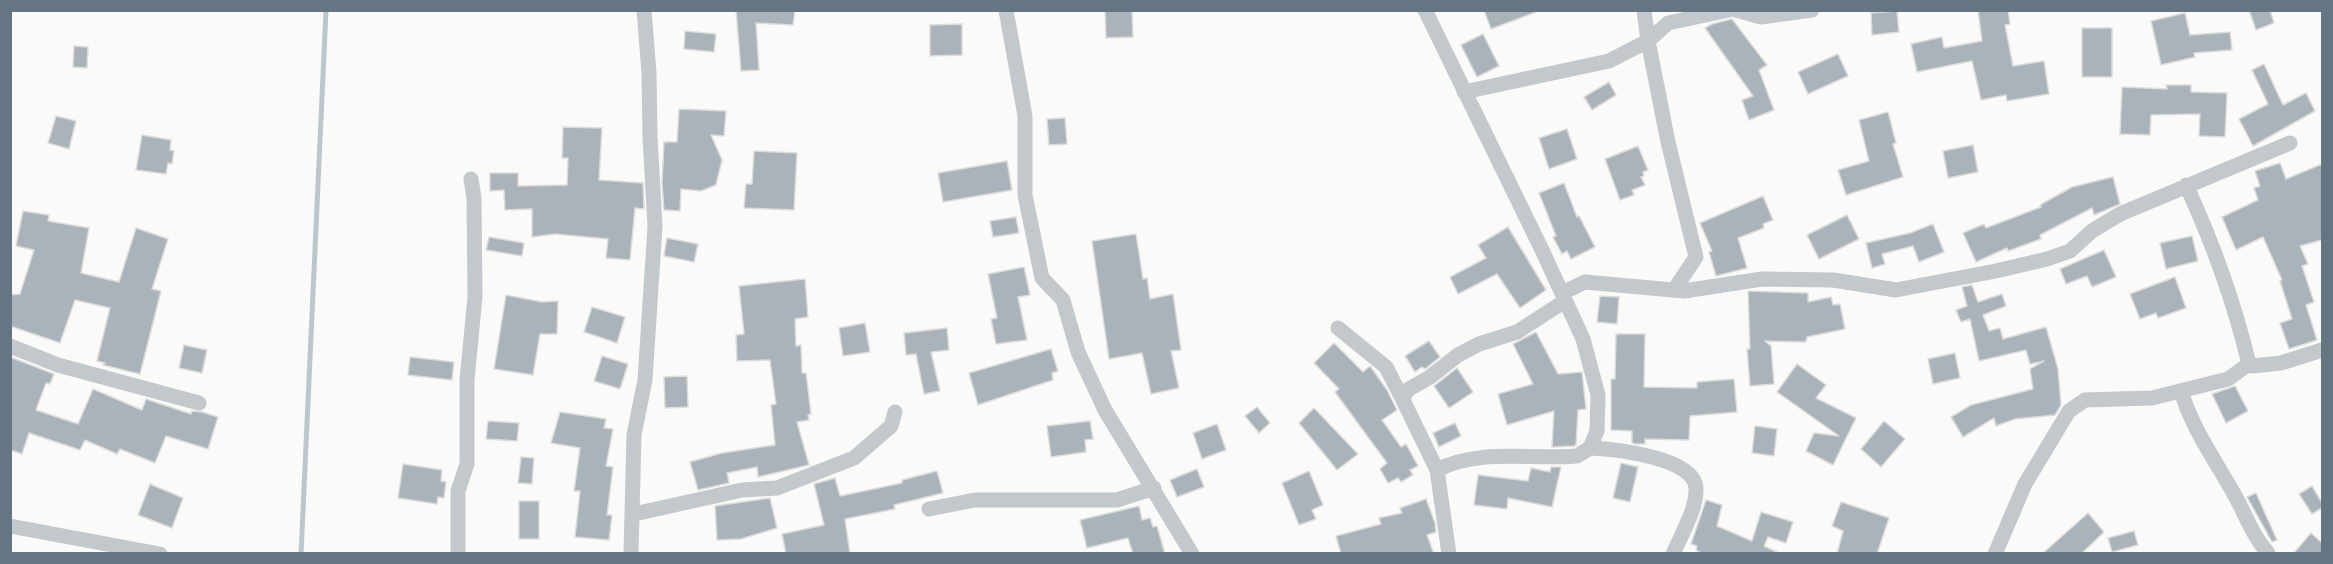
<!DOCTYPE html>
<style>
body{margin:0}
#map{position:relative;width:2333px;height:564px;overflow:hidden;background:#fafaf8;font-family:"Open Sans",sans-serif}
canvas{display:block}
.frame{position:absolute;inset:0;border:12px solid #657683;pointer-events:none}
</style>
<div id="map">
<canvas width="2333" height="564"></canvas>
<div class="frame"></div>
</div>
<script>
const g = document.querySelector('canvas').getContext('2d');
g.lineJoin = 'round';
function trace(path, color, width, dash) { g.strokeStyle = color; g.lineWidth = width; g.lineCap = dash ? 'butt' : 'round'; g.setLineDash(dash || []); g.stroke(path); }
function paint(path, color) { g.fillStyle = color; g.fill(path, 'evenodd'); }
const stream = new Path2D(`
 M301 554 326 10`);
const building = new Path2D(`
 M736 10H795L793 25 756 23 759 70 741 71Z
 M1105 10H1132L1133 37 1106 38Z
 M1484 10H1535L1536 12 1491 29Z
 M1978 10H2008L2010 24 2005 25 2013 66 2044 61 2049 94 2007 101 2006 95 1981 100 1972 61 1917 72 1911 44 1942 37 1944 48 1982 41Z
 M2249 10H2270L2274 23 2256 30Z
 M1897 11 1899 32 1872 35 1871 13Z
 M2185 13 2190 35 2230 32 2232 50 2194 53 2195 57 2161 65 2151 21Z
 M1732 19 1767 65 1759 70 1774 110 1749 120 1742 100 1753 96 1705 28 1712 24Z
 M962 24V55L930 56V25Z
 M2082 28H2112V77H2082Z
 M685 31 716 34 714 52 684 49Z
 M1483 34 1499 66 1477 77 1461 45Z
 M74 46 88 47 87 68 73 67Z
 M1838 54 1848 76 1808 94 1798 72Z
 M2264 64 2283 105 2306 93 2315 111 2253 146 2239 119 2268 104 2252 70Z
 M1609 82 1616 95 1592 110 1584 97Z
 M2166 85H2191V92L2227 93 2225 137 2199 136 2200 114 2151 115 2150 135 2120 134 2122 87 2167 89Z
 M679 109 726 111 724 136 711 135 722 160 716 185 701 191 681 189 680 211 664 210 662 183 664 142H677Z
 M1888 112 1896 143 1893 144 1903 177 1846 195 1838 170 1869 161 1859 120Z
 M56 116 76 121 69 149 48 143Z
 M1065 118 1067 144 1049 145 1047 119Z
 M563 127 602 128 599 180 643 183 644 209 635 208 630 260 606 258 608 239 555 234 532 237V209L505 210 504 190 490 191V173H518V186L567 185 568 158H562Z
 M1567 129 1577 159 1549 169 1539 138Z
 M142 135 171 140 170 150 174 151 172 164 168 163 166 174 136 170Z
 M1973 145 1978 172 1948 178 1943 151Z
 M1638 146 1648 170 1643 172 1644 176 1641 177 1645 185 1632 190 1634 195 1620 200 1605 159Z
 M754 151 797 153 794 210 744 208 746 184H752Z
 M1007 161 1012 190 943 202 938 173Z
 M2280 163 2286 179 2322 164V240L2300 246 2308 264 2302 266 2314 302 2306 305 2317 340 2289 349 2280 323 2292 319 2280 281 2282 280 2263 237 2236 250 2222 217 2258 200 2254 188 2260 186 2255 171Z
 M2113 177 2120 204 2094 215 2092 208 2040 235 2041 239 2008 251 2007 248 1976 262 1963 233 1984 224 1986 228 2041 207 2040 205 2072 187Z
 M1564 183 1577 217 1579 216 1595 247 1571 259 1567 251 1562 254 1553 237 1556 236 1539 193Z
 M1763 196 1773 220 1763 224 1764 228 1738 238 1747 268 1716 276 1709 252 1712 251 1700 223Z
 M23 211 49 215 48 221 89 228 81 273 119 282 136 228 168 239 152 289 161 291 140 374 103 365 105 363 97 361 110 308 75 300 60 343 10 326V295L20 294 34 250 16 246Z
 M1847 215 1859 239 1819 259 1807 235Z
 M1016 217 1019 233 993 237 990 221Z
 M1933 224 1944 252 1919 262 1913 246 1882 254 1885 264 1872 268 1866 243 1910 233Z
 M1508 227 1546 290 1520 308 1497 274 1458 294 1450 277 1486 258 1478 245Z
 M1136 234 1143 279 1147 278 1150 299 1173 294 1181 350 1171 351 1179 388 1151 394 1142 353 1109 359 1092 241Z
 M2192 236 2198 261 2166 269 2160 243Z
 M489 237 524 243 522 256 486 250Z
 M667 238 698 244 694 262 664 256Z
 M2104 250 2116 277 2092 287 2087 276 2066 284 2060 269Z
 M1024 267 1030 295 1018 297 1027 340 996 344 991 319 997 318 988 274Z
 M2175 277 2186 308 2158 318 2156 313 2140 319 2130 294Z
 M805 279 808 317 795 319 796 346 801 345 802 373H806L811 414 808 415 809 420 797 422 809 465 758 477 757 467 727 473 729 483 698 490 690 462 722 453 775 445 771 405 776 404 770 360 737 361 736 335 744 334 739 286Z
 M1972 285 1978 302 2002 294 2006 306 1983 315 1989 331 2000 328 2003 339 2046 327 2058 369 2061 405 2055 415 2015 419 1996 426 1994 418 1963 437 1951 417 1971 405 2033 389 2030 369 2044 361 2030 364 2026 350 1979 361 1970 319 1961 322 1956 310 1967 306 1962 287Z
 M1748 291 1808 293V302L1831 297 1833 305 1840 304 1845 329 1807 337 1806 342 1765 341 1771 346 1774 384 1750 386 1747 349H1750Z
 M506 295 542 302 558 301 557 334H540L533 375 494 369Z
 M1600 296 1619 297 1617 324 1597 322Z
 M592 307 625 317 617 343 584 332Z
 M865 323 870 352 843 356 839 328Z
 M947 328 949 350 931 352 940 391 924 394 916 354 906 355 904 333Z
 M1536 332 1558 374 1582 372 1586 409 1578 410 1576 445 1574 446 1552 447 1554 411 1507 425 1498 394 1533 384 1513 344Z
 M1616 334H1645L1644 387 1697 388V382L1734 379 1737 412 1690 416 1689 440 1645 439V444H1636L1632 443V431L1611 430V379H1615Z
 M1429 341 1440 357 1425 369 1422 367 1415 372 1405 356Z
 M1334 343 1363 372 1370 366 1387 390 1397 410 1382 420 1401 447 1406 444 1418 466 1410 470 1413 475 1401 482 1398 478 1388 483 1380 469 1387 463 1335 392 1339 389 1314 363Z
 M184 345 207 350 202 373 179 368Z
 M1051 349 1058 371 1052 373 1053 380 978 405 969 373Z
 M1955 353 1960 378 1933 384 1928 359Z
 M602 356 628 364 620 389 594 381Z
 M10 357 54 374 50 384 46 383 36 410 78 424 93 389 142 410 146 399 191 414 192 411 202 412 218 417 208 449 166 436 155 463 120 449 117 454 85 440 80 450 29 433 22 454 10 450Z
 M410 357 454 362 452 380 408 375Z
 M1797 364 1826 385 1816 398 1856 418 1833 465 1806 451 1814 433 1839 436 1777 392Z
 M1457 368 1473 392 1449 408 1434 386Z
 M687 376 688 407 665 408 664 377Z
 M2235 386 2248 411 2226 423 2212 394Z
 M1257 407 1270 423 1259 433 1245 416Z
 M1314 408 1358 454 1337 470 1299 423Z
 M560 412 606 419 604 428 613 429 606 466 613 467 607 515H612L609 540 575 537 580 491H574L580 448 551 443Z
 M488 421 519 423 517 441 486 439Z
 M1090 421 1093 439 1085 440 1086 452 1051 457 1047 426Z
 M1884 421 1905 439 1881 467 1861 449Z
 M1455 423 1461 436 1439 447 1433 433Z
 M1217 424 1226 450 1202 459 1193 433Z
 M1755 426 1777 429 1774 456 1752 453Z
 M521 457 534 458 532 484 518 483Z
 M1621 463 1638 467 1630 502 1613 498Z
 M403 464 442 470 441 481 446 482 444 498 438 497 437 504 398 498Z
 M1551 467H1561L1552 507 1508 498 1507 509 1474 505 1478 475 1528 481 1531 468 1550 472Z
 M1197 469 1204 487 1177 497 1170 480Z
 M937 471 943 493 894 505 895 509 845 519 850 554H786L782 534 824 525 814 484 835 478 840 496 902 483V480Z
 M1309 471 1323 505 1312 510 1316 519 1299 525 1282 483Z
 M150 484 183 498 172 528 138 515Z
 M2312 486 2322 503V508L2312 514 2299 494Z
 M2256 493 2277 540 2272 542 2247 497Z
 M770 498 777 528 741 539 717 540 715 506Z
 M1426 499 1435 523 1436 532 1427 535 1434 554H1341L1336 536 1381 524 1379 518 1402 513 1400 508Z
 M1706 500 1722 505 1717 526 1752 541 1761 512 1793 522 1786 543 1768 537 1764 546 1781 554H1703L1696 550 1697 546 1691 544Z
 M519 501H539V539H519Z
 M1841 502 1889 518 1877 554H1837L1843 531 1832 526Z
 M1139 506 1142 520 1150 518 1153 527 1157 526 1165 554H1133L1128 538 1087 548 1080 520Z
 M2088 513 2104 532 2081 554H2042Z
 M2134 531 2138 545 2112 552 2108 538Z
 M2311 533 2322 543V554H2293Z`);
const minor = new Path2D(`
 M1006 10 1025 116V195L1042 278 1063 300 1078 352 1105 410 1192 554
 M1425 10 1542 250 1583 339 1598 395 1597 431 1590 448 1577 456C1530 460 1480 448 1437 470
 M1736 10 1761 17 1812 10
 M1464 92 1609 61 1648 41 1644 10
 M2186 185C2213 243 2234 302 2249 364L2252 366 2281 363 2322 350
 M1684 291 1678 284 1696 257 1668 142 1648 41 1668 23 1729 10
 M1562 293 1585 282 1684 291 1762 279 1833 280 1896 290 1996 271 2047 259 2070 251 2092 231 2120 214 2290 143
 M1338 328 1386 367 1402 398
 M10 346 58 365 199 403
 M2181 391C2192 428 2215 460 2234 494 2246 515 2252 535 2268 553
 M1590 448C1612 449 1695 457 1696 488 1697 509 1681 535 1673 554
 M929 509 975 500H1117L1154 488
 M634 514 742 490 777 488 854 458 891 426 895 412
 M10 526 160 554
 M458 554V491L467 464V380L475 297 474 198 471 179
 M631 554 634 435 645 380 655 226 650 137 649 73 644 10
 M1449 554 1437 470 1402 398 1409 389 1430 377 1458 355 1479 344 1517 332 1565 301
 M1995 554 2025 484 2069 411 2085 400 2152 398 2228 379 2249 364`);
trace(stream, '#bbc7cb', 5);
paint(building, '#aab3b9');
trace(building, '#dcdcda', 1.5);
trace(minor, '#c3c8cc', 15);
</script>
